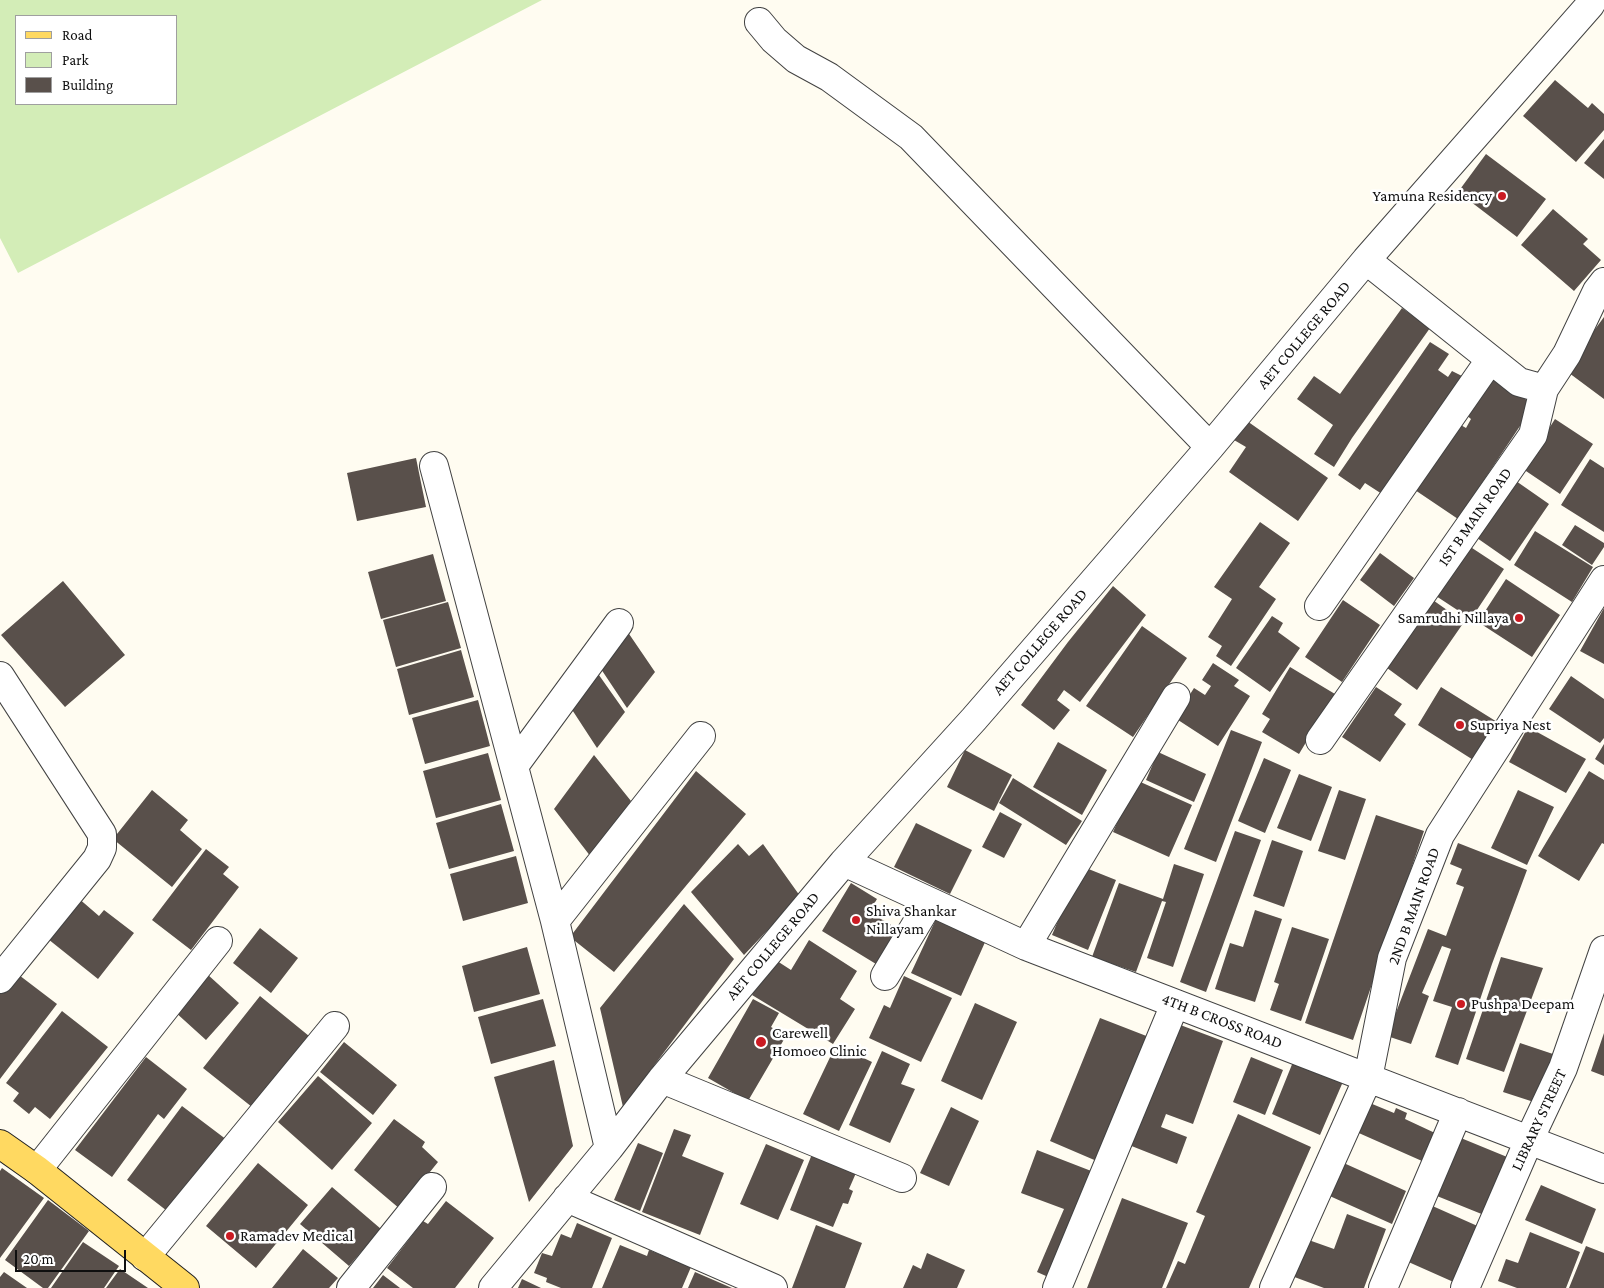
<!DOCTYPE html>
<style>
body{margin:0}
#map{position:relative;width:1604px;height:1288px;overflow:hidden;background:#fffcf1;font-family:"Crimson Pro",serif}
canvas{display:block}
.legend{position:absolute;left:15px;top:15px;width:162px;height:90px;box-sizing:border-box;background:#fff;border:1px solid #9f9f9f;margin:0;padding:6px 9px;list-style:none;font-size:15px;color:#0f0f0f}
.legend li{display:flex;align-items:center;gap:10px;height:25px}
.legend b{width:25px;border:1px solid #9f9f9f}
.scale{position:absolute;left:15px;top:1250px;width:111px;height:22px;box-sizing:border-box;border:2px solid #0f0f0f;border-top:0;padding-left:6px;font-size:15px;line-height:18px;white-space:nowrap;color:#0f0f0f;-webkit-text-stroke:4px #fff;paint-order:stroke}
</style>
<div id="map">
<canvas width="1604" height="1288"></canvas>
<ul class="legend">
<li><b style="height:6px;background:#ffd961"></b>Road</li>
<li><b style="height:14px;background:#d3edb7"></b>Park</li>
<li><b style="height:14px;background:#59504b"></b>Building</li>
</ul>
<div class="scale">20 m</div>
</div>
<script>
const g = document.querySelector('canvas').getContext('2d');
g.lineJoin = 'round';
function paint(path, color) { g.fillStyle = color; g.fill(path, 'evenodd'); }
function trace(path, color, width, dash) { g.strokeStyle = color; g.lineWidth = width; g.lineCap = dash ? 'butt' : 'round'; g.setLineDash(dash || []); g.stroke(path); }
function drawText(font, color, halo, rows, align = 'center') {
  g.font = font + ' "Crimson Pro",serif'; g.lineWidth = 5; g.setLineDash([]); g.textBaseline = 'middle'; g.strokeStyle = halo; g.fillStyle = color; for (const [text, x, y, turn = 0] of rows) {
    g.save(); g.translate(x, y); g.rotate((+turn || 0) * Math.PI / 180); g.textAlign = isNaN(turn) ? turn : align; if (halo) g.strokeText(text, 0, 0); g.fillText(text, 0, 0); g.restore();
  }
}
const green = new Path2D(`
 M0 0H542L18 273 0 238ZM16 16H176V104H16Z`);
const building = new Path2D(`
 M1555 80 1588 108 1592 103 1604 114V130L1576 162 1523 116Z
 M1604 139V179L1584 163Z
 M1486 154 1546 199 1517 237 1458 192Z
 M1553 209 1588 239 1583 244 1601 260 1574 291 1521 245Z
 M1402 308 1430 328 1352 438 1334 467 1314 454 1333 425 1297 399 1314 376 1340 394Z
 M1604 317V399L1565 370Z
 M1430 342 1449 354 1438 370 1448 377 1452 371 1462 376 1382 494 1365 483 1360 490 1338 475Z
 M1493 377 1534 405 1458 519 1415 490 1459 424 1466 428 1471 419 1465 414Z
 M1555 419 1593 444 1560 494 1523 469Z
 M1247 421 1328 478 1298 521 1229 472 1246 447 1234 440Z
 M416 458 426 507 357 521 347 473Z
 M1590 459 1604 468V532L1561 505Z
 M1516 481 1549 504 1510 561 1477 538Z
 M1260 522 1290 543 1259 587 1276 599 1231 666 1216 656 1222 646 1208 637 1232 599 1214 587Z
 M1575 525 1604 543V547L1592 565 1562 545Z
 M1535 531 1593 567 1572 602 1514 565Z
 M1469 546 1504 569 1471 619 1436 596Z
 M1380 553 1414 578 1394 606 1360 580Z
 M433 554 446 601 381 619 368 572Z
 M1506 579 1560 615 1532 657 1478 622Z
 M63 581 125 655 65 707 1 635Z
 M1113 586 1146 615 1080 702 1064 690 1057 700 1070 710 1054 730 1021 705 1068 642Z
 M1430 598 1464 622 1417 690 1383 665Z
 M1343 600 1380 625 1342 682 1305 657Z
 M448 602 461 648 396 667 383 620Z
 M1604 608V664L1580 651Z
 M1272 616 1283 623 1278 632 1300 648 1270 692 1236 668Z
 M1142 626 1187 658 1133 737 1086 706Z
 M625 628 655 672 627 708 597 663Z
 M461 650 474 697 409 715 397 669Z
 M1213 663 1239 680 1234 686 1250 696 1218 746 1175 718 1194 688 1205 695 1211 686 1202 680Z
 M1290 667 1335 694 1299 754 1262 732 1270 719 1262 714Z
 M594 668 625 712 597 748 567 702Z
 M1571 676 1604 699V738L1600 743 1549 709Z
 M1376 687 1402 704 1394 715 1406 724 1380 762 1342 737Z
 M1441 687 1502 725 1478 763 1418 725Z
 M478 700 490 746 425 764 412 718Z
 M1528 727 1586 759 1566 793 1509 762Z
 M1231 730 1262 742 1216 862 1184 849Z
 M1058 742 1107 770 1082 815 1033 787Z
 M1604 744V765L1595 759Z
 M965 750 1012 775 994 811 947 787Z
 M1158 752 1206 774 1194 802 1146 780Z
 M488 753 501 800 436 818 423 771Z
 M594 755 631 801 591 857 554 809Z
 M1264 758 1291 770 1265 833 1238 821Z
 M696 771 746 814 614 972 570 937Z
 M1589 771 1604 780V844L1602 843 1579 881 1538 856Z
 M1299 774 1332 787 1311 841 1277 828Z
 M1013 778 1082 821 1066 845 999 803Z
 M1136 780 1192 805 1169 857 1113 832Z
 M152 790 188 820 180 830 202 849 172 887 113 839Z
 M1339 790 1366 799 1345 860 1318 851Z
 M1518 790 1554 807 1527 865 1491 848Z
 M501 804 514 851 449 869 436 823Z
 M1000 812 1022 824 1004 858 982 847Z
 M1376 815 1424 831 1353 1040 1305 1023Z
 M916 823 972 850 950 894 894 867Z
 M1235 831 1261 840 1206 992 1180 982Z
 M1272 840 1303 851 1284 907 1253 896Z
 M1458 843 1527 870 1492 964 1458 1065 1435 1057 1452 1007 1433 1001 1451 949 1442 946 1422 993 1429 996 1411 1044 1387 1036 1428 929 1446 936 1464 887 1456 884 1462 869 1450 864Z
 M738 844 749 856 763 844 800 896 744 955 691 892Z
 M206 849 229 867 223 874 239 887 191 950 152 920Z
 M516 856 528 903 463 921 450 874Z
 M1174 864 1204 874 1173 967 1147 958 1166 902 1162 901 1136 972 1092 957 1119 883 1163 899Z
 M1081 866 1116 880 1088 950 1052 935Z
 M851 883 877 899 869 912 898 929 876 964 822 931Z
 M77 897 99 916 104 910 134 933 98 979 48 939Z
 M684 904 734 959 623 1107 600 1008Z
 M1255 910 1282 919 1255 1002 1215 989 1230 943 1243 947Z
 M937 917 986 940 961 996 911 973Z
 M1292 927 1329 939 1301 1021 1270 1010 1279 984 1274 982Z
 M260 928 298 958 271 993 233 963Z
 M809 940 857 971 840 999 855 1009 833 1044 752 995 774 959 791 970Z
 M527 947 540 994 474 1012 462 966Z
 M1501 957 1543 968 1504 1072 1466 1059Z
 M15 972 57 1004 0 1079V992Z
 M207 974 239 1003 206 1040 174 1011Z
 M904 976 952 998 921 1062 869 1038 884 1005 890 1008Z
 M260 996 309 1036 252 1107 203 1068Z
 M543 999 556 1046 491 1064 478 1017Z
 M753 999 779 1013 771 1027 786 1036 748 1101 708 1078Z
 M975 1003 1017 1022 982 1100 941 1081Z
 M62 1011 108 1047 50 1119 35 1107 29 1114 13 1101 19 1093 6 1083Z
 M1100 1018 1149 1037 1099 1162 1050 1141Z
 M1175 1023 1223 1041 1193 1124 1166 1114 1161 1127 1187 1137 1177 1164 1129 1145Z
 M1604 1033V1076L1591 1071Z
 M344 1042 397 1085 373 1115 320 1072Z
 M1520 1043 1556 1055 1540 1104 1503 1092Z
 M833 1051 848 1058 851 1052 872 1062 839 1131 803 1114Z
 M882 1051 910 1064 901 1084 915 1089 890 1143 849 1125Z
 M146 1057 187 1089 164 1119 158 1114 112 1177 75 1150Z
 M1251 1057 1283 1070 1265 1115 1233 1102Z
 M1295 1057 1345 1077 1320 1135 1272 1114Z
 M554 1060 573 1146 529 1202 494 1077Z
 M318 1076 372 1123 332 1170 278 1122Z
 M1365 1101 1394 1113 1396 1108 1407 1113 1405 1119 1435 1133 1422 1161 1352 1130Z
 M182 1106 227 1140 171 1214 127 1180Z
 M951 1107 979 1121 949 1186 920 1173Z
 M1238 1114 1311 1147 1249 1288H1166L1178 1261 1185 1264 1205 1216 1196 1212Z
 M394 1119 425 1142 422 1147 438 1162 400 1209 354 1170Z
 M674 1129 691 1135 682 1156 724 1173 700 1235 642 1212Z
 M1456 1136 1512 1159 1489 1217 1432 1194Z
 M638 1143 663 1153 640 1211 614 1200Z
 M766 1144 804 1160 778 1220 740 1204Z
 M1037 1150 1099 1174 1055 1280 1037 1272 1064 1209 1021 1193Z
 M812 1154 856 1173 849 1189 853 1191 848 1204 843 1203 833 1227 790 1210Z
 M1337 1160 1406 1191 1392 1224 1323 1193Z
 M258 1163 308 1205 256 1268 206 1226Z
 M2 1168 44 1198 0 1258V1171Z
 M1541 1185 1596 1209 1582 1244 1525 1220Z
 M332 1187 381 1229 349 1266 300 1224Z
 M1122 1198 1188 1223 1162 1288H1087Z
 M48 1200 89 1231 48 1288H43L5 1260Z
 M446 1201 494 1238 455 1288H413L387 1268 423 1221 428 1224Z
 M1428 1204 1482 1228 1458 1284 1404 1260Z
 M1347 1214 1386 1229 1364 1288H1324L1289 1275 1303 1238 1334 1249Z
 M577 1223 612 1238 592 1288H561L546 1282 547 1278 534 1273 542 1253 552 1256 561 1234 571 1238Z
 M816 1225 862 1243 845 1288H792Z
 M1530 1232 1580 1252 1566 1288H1517L1498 1281 1506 1259 1518 1263Z
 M83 1242 119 1266 104 1288H51Z
 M620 1245 647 1256 649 1250 691 1267 682 1288H602Z
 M1586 1246 1604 1253V1288H1569Z
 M303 1249 338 1278 329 1288H272Z
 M927 1253 965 1270 957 1288H903L913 1265 921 1269Z
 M120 1269 148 1288H106Z
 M4 1272 27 1288H0V1277Z
 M695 1272 732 1288H688Z
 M383 1275 400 1288H373Z
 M522 1279 541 1288H518Z`);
const minor = new Path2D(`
 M759 22 774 40 796 59 829 77 911 137 1210 447
 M1366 260 1519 382 1544 389
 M434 466 555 921 609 1148
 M1319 606 1490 360
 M1320 740 1533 435 1544 389 1567 354 1597 291 1604 282
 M514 766 619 623
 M844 862 1026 946 1604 1169
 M555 921 701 736
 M1026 946 1176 697
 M885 976 929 903
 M0 979 97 859 102 848V834L0 676
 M662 1079 902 1178
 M37 1170 218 941
 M567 1198 773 1288
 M145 1257 335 1026
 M351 1288 432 1187
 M493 1288 609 1148 662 1079 844 862 974 719 1210 447 1366 260 1590 5 1593 0
 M1057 1288 1175 1004
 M1274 1288 1368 1078 1392 958 1440 835 1604 580
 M1383 1288 1458 1112
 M1465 1288 1529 1140 1563 1068 1604 950`);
const major = new Path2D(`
 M0 1144 37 1170 185 1288`);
const markers = [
 [1502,196,5,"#cb1b23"],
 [1519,618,5,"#cb1b23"],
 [1460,725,5,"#cb1b23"],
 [856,920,5,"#cb1b23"],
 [1461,1004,5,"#cb1b23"],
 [761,1042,6,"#cb1b23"],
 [230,1236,5,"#cb1b23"]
];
const poiNames = [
 ["Yamuna Residency",1492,196,"right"],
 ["Samrudhi Nillaya",1509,618,"right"],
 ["Supriya Nest",1470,725],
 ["Shiva Shankar",866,911],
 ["Nillayam",866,929],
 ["Pushpa Deepam",1471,1004],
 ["Carewell",772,1033],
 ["Homoeo Clinic",772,1051],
 ["Ramadev Medical",240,1236]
];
const streetNames = [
 ["AET COLLEGE ROAD",1304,335,-50],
 ["1ST B MAIN ROAD",1475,517,-55],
 ["AET COLLEGE ROAD",1040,642,-49],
 ["2ND B MAIN ROAD",1414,906,-70],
 ["AET COLLEGE ROAD",773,946,-50],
 ["4TH B CROSS ROAD",1222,1021,21],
 ["LIBRARY STREET",1539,1120,-65]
];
paint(green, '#d3edb7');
paint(building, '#59504b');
trace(minor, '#424242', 30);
trace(major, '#202020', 30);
trace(minor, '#fff', 28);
trace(major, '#ffd961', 28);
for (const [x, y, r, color] of markers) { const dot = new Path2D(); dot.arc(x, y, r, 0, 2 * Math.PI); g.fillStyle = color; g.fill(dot); trace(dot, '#fff', 2); }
drawText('16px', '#0f0f0f', '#fff', poiNames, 'left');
drawText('16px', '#0f0f0f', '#fff', streetNames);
</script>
